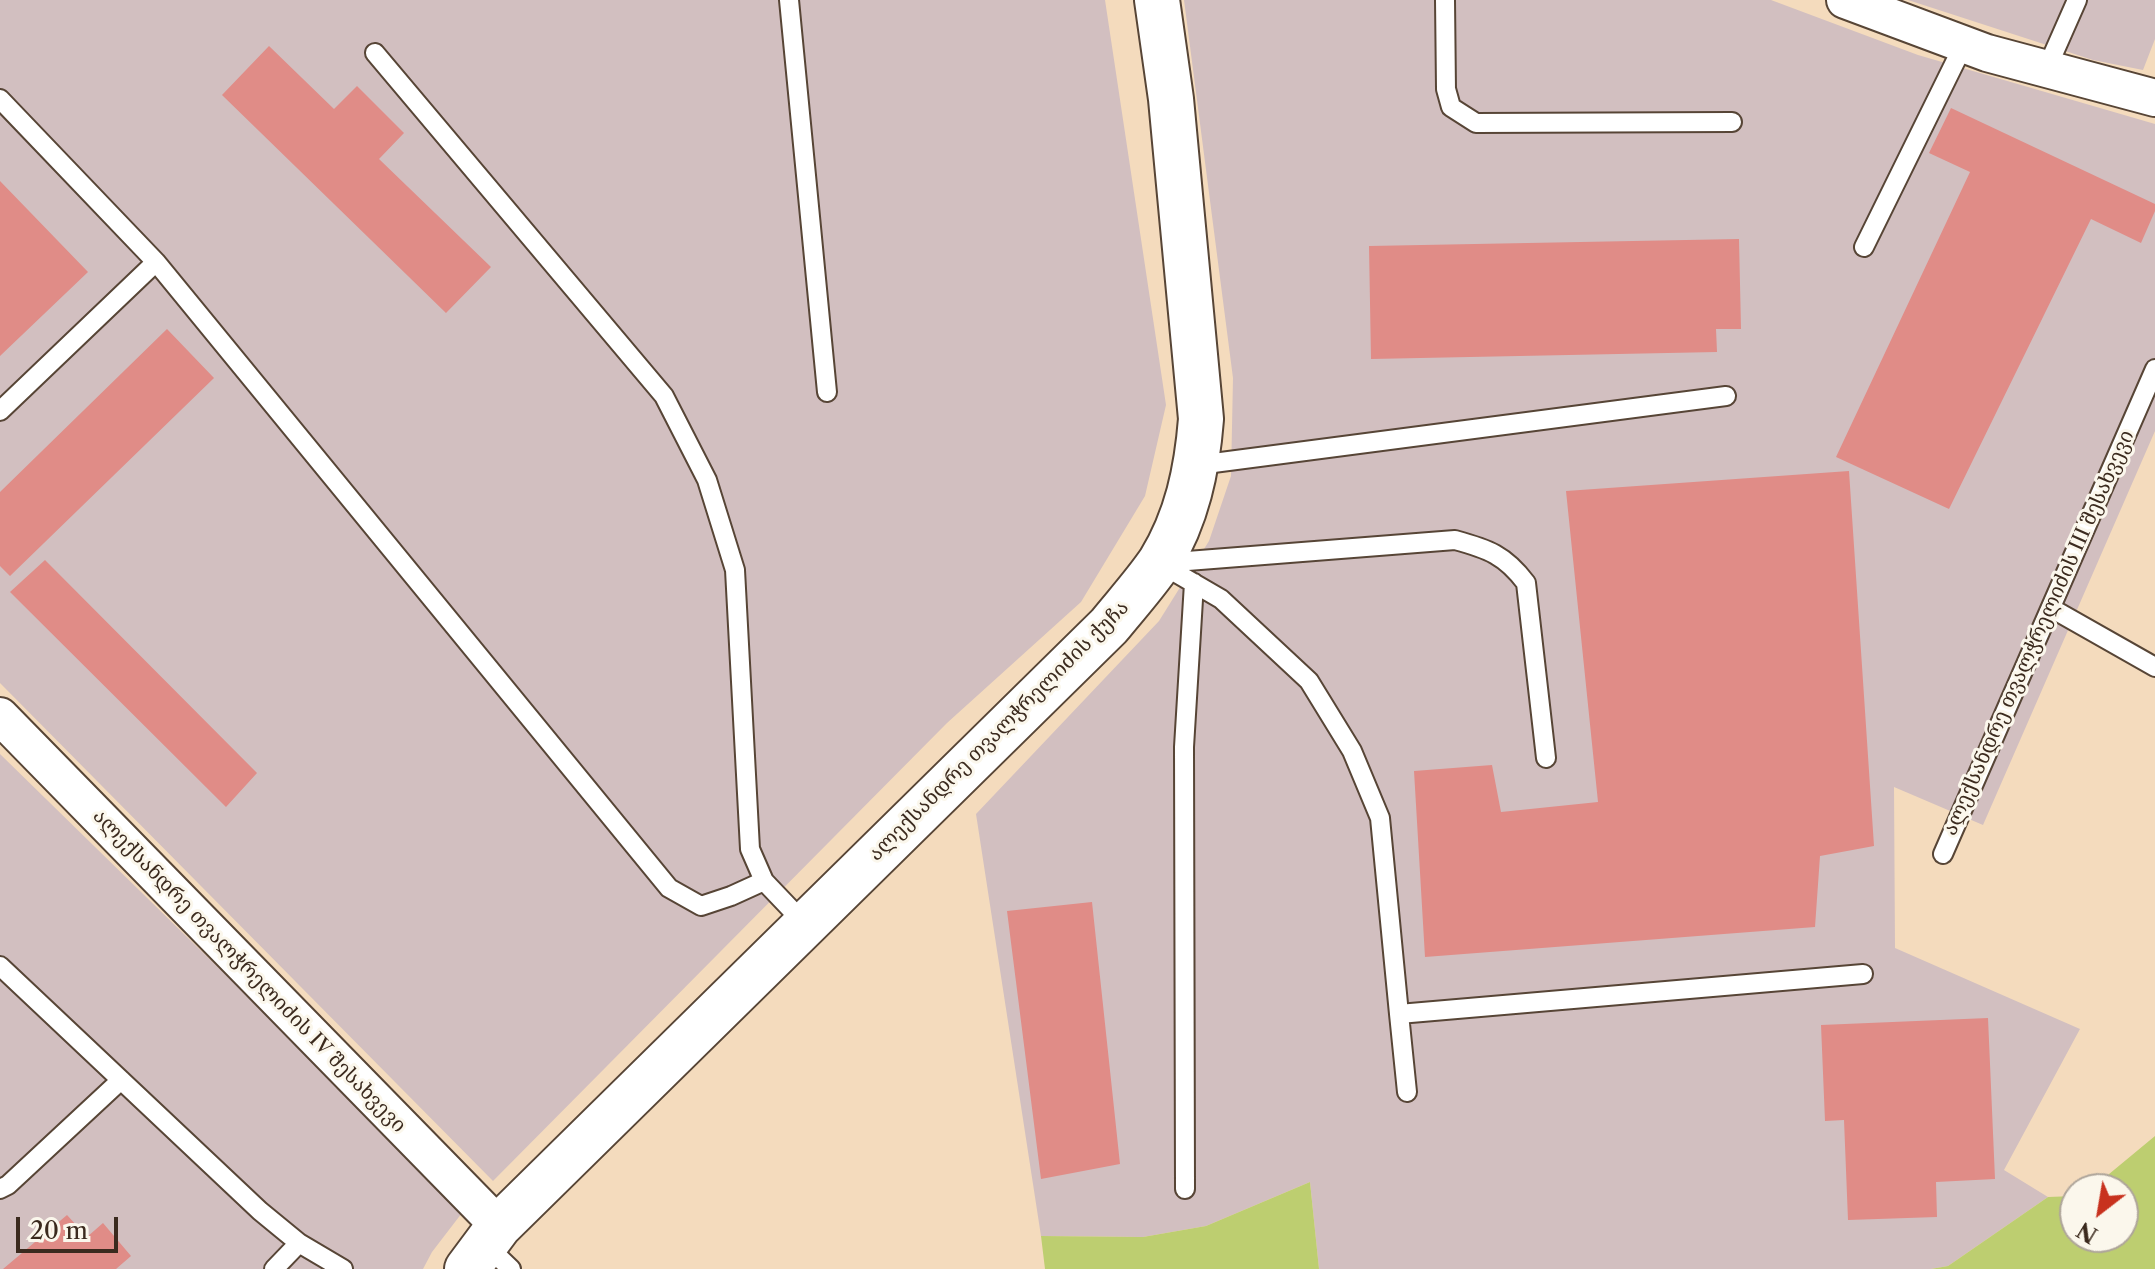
<!DOCTYPE html>
<meta charset="utf-8">
<style>
body{margin:0}
#map{position:relative;width:2155px;height:1269px;overflow:hidden;background:#f4dbbd;font-family:"Libre Caslon Text",serif}
canvas{display:block}
.north{position:absolute;left:2059px;top:1173px;width:80px;height:80px;box-sizing:border-box;background:#fbf7ec;border:2px solid #aea59a;border-radius:50%;rotate:211deg;font-size:22px;font-weight:700;line-height:32px;text-align:center;color:#3b2a1e}
.north::after{content:'';display:block;margin:auto;width:28px;height:36px;background:#c8321e;clip-path:polygon(50% 0,100% 100%,50% 72%,0 100%)}
.scale{position:absolute;left:16px;top:1217px;width:102px;height:36px;box-sizing:border-box;border:4px solid #3b2a1e;border-top:0;padding-left:10px;font-size:24px;line-height:28px;white-space:nowrap;color:#3b2a1e;-webkit-text-stroke:6px #fbf7ec;paint-order:stroke}
</style>
<div id="map">
<canvas width="2155" height="1269"></canvas>
<div class="north">N</div>
<div class="scale">20 m</div>
</div>
<script>
const g = document.querySelector('canvas').getContext('2d');
g.lineJoin = 'round';
function paint(path, color) { g.fillStyle = color; g.fill(path, 'evenodd'); }
function trace(path, color, width, dash) { g.strokeStyle = color; g.lineWidth = width; g.lineCap = dash ? 'butt' : 'round'; g.setLineDash(dash || []); g.stroke(path); }
function drawText(font, color, halo, rows, align = 'center') {
  g.font = font + ' "Libre Caslon Text","Noto Serif Georgian",serif'; g.lineWidth = 6; g.setLineDash([]); g.textBaseline = 'middle'; g.strokeStyle = halo; g.fillStyle = color; for (const [text, x, y, turn = 0] of rows) {
    g.save(); g.translate(x, y); g.rotate((+turn || 0) * Math.PI / 180); g.textAlign = isNaN(turn) ? turn : align; if (halo) g.strokeText(text, 0, 0); g.fillText(text, 0, 0); g.restore();
  }
}
const industrial = new Path2D(`
 M0 0H1105L1166 405 1145 496 1081 602 947 723 493 1181 0 683Z
 M1184 0H1771L1918 55 2155 124V431L1983 825 1894 787 1895 948 2080 1029 2004 1170 2048 1197 1948 1266 1931 1269H1319L1310 1182 1206 1226 1143 1237 1041 1236 976 814 1159 621 1209 541 1231 476 1233 378Z
 M1908 0H2155V39L2143 70 2093 60Z
 M0 754 465 1209 432 1252 423 1269H0Z`);
const green = new Path2D(`
 M2155 1136V1269H1931L1948 1266 2048 1197 2075 1196V1237H2123V1189H2091Z
 M1310 1182 1319 1269H1045L1041 1236 1143 1237 1206 1226Z`);
const building = new Path2D(`
 M269 46 334 109 357 86 404 133 379 159 491 267 446 313 222 95Z
 M1951 108 2155 204V211L2141 243 2091 219 1949 509 1836 457 1970 172 1929 153Z
 M0 181 88 272 0 356Z
 M1739 239 1741 329H1716L1717 352 1371 359 1369 246Z
 M167 329 214 378 10 576 0 566V492Z
 M1849 471 1874 846 1820 856 1815 927 1425 957 1414 771 1492 765 1501 812 1598 802 1566 491Z
 M45 560 257 773 226 807 10 592Z
 M1092 902 1120 1164 1041 1179 1007 911Z
 M1988 1018 1995 1179 1936 1182 1937 1217 1848 1220 1844 1120 1825 1121 1821 1025Z
 M67 1215 87 1237 103 1223 131 1256 116 1269H3Z`);
const service = new Path2D(`
 M789 0 827 392
 M1445 0 1446 89 1451 107 1476 123 1732 122
 M375 53 664 396 707 480 735 570 750 849 764 881 805 924
 M2047 68 2077 0
 M0 99 156 262 0 411
 M1864 247 1964 44
 M156 262 669 888 701 906 731 896 764 881
 M1198 465 1726 396
 M1159 563 1221 599 1309 681 1352 751 1380 818 1399 1014 1863 974
 M1162 563 1455 540C1488 549 1505 555 1526 583L1546 758
 M2051 608 2155 667
 M1943 854 2155 369
 M0 966 260 1211 299 1243 343 1269
 M1399 1014 1407 1092
 M0 1189 8 1185 121 1080
 M1185 1189 1184 747 1194 583
 M485 1244 511 1269
 M274 1269 299 1243`);
const minor = new Path2D(`
 M1845 0 1987 53 2155 98
 M0 716 499 1226`);
const tertiary = new Path2D(`
 M467 1269 499 1226 1109 626C1126 605 1145 584 1160 562 1187 518 1197 470 1201 419L1171 99 1157 0`);
const streetNames = [
 ["ალექსანდრე თვალჭრელიძის III შესახვევი",2039,633,-66],
 ["ალექსანდრე თვალჭრელიძის ქუჩა",999,731,-45],
 ["ალექსანდრე თვალჭრელიძის IV შესახვევი",249,971,46]
];
paint(industrial, '#d2bfc0');
paint(green, '#bdce70');
paint(building, '#e08c87');
trace(service, '#574536', 22);
trace(minor, '#574536', 40);
trace(tertiary, '#574536', 48);
trace(service, '#fff', 18);
trace(minor, '#fff', 36);
trace(tertiary, '#fff', 44);
drawText('20px', '#3b2a1e', '#fbf7ec', streetNames);
</script>
